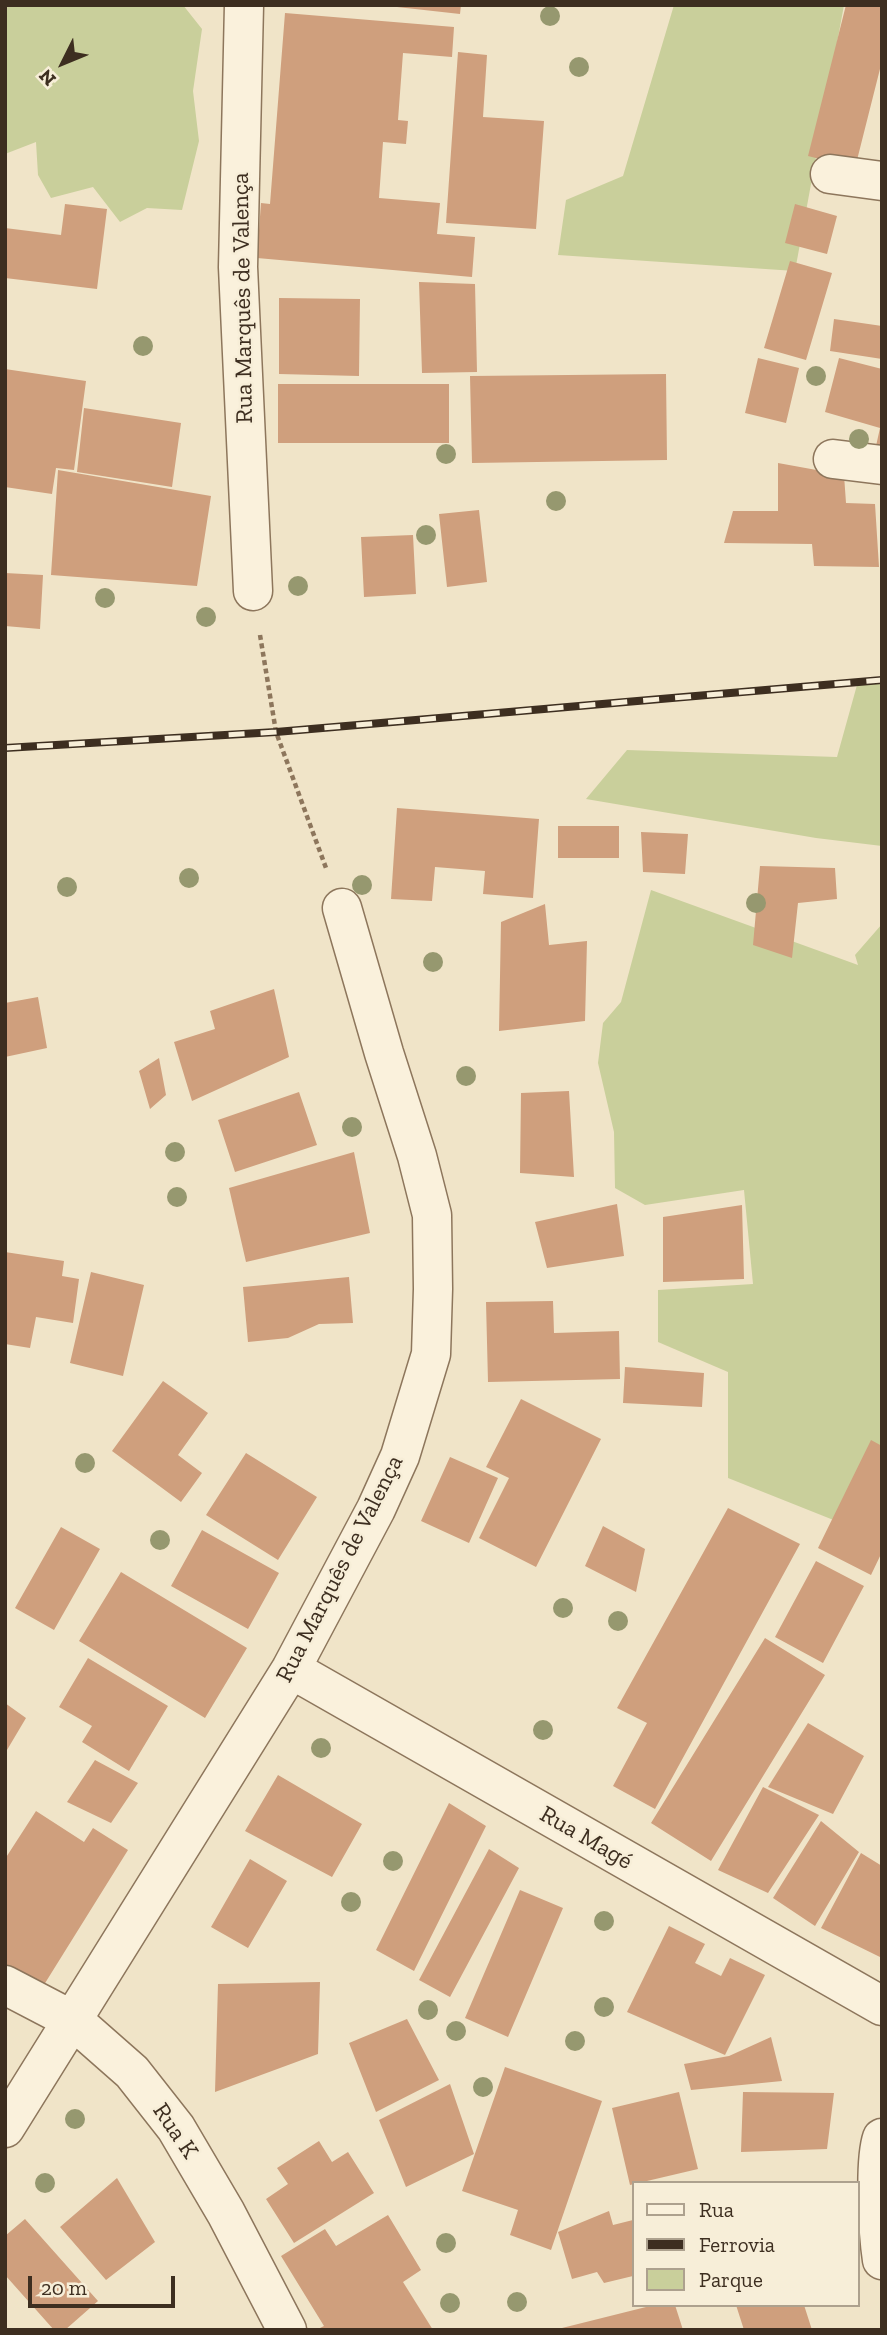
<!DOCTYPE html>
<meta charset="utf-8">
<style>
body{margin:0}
#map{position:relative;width:887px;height:2335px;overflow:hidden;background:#f0e4c8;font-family:"Zilla Slab",serif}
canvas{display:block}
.frame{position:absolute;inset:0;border:7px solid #3d2e20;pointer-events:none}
.legend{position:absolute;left:632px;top:2181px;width:228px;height:126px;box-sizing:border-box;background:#f7eed8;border:2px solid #ada18e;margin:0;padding:9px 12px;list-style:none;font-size:21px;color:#3d2e20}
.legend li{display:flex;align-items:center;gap:14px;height:35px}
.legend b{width:35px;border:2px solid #ada18e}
.north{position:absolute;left:28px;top:28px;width:70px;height:70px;-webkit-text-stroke:5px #f7eed8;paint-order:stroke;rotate:227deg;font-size:19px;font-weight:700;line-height:28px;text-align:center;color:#3d2e20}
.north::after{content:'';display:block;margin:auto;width:24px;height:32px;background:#3d2e20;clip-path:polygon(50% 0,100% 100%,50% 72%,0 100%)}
.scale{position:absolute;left:28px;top:2276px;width:147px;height:32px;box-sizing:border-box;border:4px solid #3d2e20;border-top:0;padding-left:9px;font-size:21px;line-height:24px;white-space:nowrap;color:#3d2e20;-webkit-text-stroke:5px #f7eed8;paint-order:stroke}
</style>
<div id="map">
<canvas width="887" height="2335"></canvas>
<div class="frame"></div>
<ul class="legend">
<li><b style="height:9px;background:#faf1dc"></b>Rua</li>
<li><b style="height:9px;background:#3d2e20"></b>Ferrovia</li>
<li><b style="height:19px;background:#c9cf9b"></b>Parque</li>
</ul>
<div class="north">N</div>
<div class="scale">20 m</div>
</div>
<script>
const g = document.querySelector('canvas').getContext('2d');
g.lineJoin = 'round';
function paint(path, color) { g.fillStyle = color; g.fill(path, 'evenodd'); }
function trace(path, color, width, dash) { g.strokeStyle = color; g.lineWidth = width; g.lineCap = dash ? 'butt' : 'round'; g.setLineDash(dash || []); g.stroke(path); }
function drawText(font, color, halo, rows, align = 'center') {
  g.font = font + ' "Zilla Slab",serif'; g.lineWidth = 5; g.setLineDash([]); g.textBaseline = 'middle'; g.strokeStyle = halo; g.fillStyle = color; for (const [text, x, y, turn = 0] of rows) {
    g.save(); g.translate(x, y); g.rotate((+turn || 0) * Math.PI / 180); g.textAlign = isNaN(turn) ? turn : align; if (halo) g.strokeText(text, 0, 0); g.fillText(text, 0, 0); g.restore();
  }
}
const green = new Path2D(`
 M5 5H183L202 29 193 91 199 141 182 210 147 208 120 222 93 187 51 198 38 175 36 142 5 154Z
 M674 5H844L795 271 558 255 566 200 623 176Z
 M882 683V846L816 838 586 799 627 750 837 757 857 685Z
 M651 890 858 965 855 955 882 924V1499L836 1521 728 1478V1372L658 1342V1290L753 1284 744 1190 645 1205 615 1188 614 1132 598 1063 603 1023 621 1002Z`);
const building = new Path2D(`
 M397 5H461L460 14 397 7Z
 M846 5H882V61L855 168 808 156Z
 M285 13 454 27 452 57 403 53 398 120 408 121 406 144 383 142 379 198 440 203 437 234 475 237 472 277 257 258 261 203 270 204Z
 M458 52 487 55 483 117 544 121 536 229 446 223Z
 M65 204 107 209 97 289 5 278V228L61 235Z
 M795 204 837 216 827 254 785 243Z
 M790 261 832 273 806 360 764 348Z
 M419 282 475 284 477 372 422 373Z
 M279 298 360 299 359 376 279 374Z
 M834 319 882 326V359L830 351Z
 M758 358 799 368 786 423 745 413Z
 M839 358 882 369V447L876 446 880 428 825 412Z
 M5 369 86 381 74 470 56 468 52 494 5 487Z
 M666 374 667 460 472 463 470 376Z
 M278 384H449V443H278Z
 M84 408 181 423 172 487 77 472Z
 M778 463 844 475 846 503 875 504 879 567 814 566 812 544 724 543 733 511H778Z
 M58 470 211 496 197 586 51 575Z
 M479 510 487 582 447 587 439 514Z
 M413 535 416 594 364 597 361 537Z
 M5 573 43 575 40 629 5 626Z
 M397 808 539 819 533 898 483 894 485 871 435 867 432 901 391 899Z
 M558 826H619V858H558Z
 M641 832 688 834 685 874 643 872Z
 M760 866 835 868 837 899 798 903 792 958 753 945Z
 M545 904 549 945 587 941 585 1021 499 1031 501 922Z
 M274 989 289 1057 192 1101 174 1042 215 1029 210 1011Z
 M38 997 47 1048 5 1057V1003Z
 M159 1058 166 1095 150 1109 139 1071Z
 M569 1091 574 1177 520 1173 521 1093Z
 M299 1092 317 1145 235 1172 218 1120Z
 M354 1152 370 1233 246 1262 229 1188Z
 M617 1204 624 1256 547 1268 535 1222Z
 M742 1205 744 1279 663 1282V1217Z
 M5 1252 64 1261 62 1276 79 1279 73 1323 36 1317 30 1348 5 1344Z
 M91 1272 144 1285 123 1376 70 1363Z
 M349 1277 353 1323 319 1324 288 1338 248 1342 243 1287Z
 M553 1301 554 1333 619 1331 620 1379 488 1382 486 1302Z
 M625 1367 704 1373 702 1407 623 1403Z
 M163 1381 208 1413 178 1455 202 1473 181 1502 112 1451Z
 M521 1399 601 1439 536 1567 479 1538 509 1478 486 1467Z
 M871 1440 882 1446V1552L871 1575 818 1548Z
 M246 1453 317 1497 278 1560 206 1515Z
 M450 1457 498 1478 469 1543 421 1521Z
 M728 1508 800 1544 655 1809 613 1786 647 1723 617 1708Z
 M603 1526 645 1549 636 1592 585 1566Z
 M61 1527 100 1549 54 1630 15 1608Z
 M202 1530 279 1573 248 1629 171 1586Z
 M816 1561 864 1586 823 1663 775 1637Z
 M121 1572 247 1648 205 1718 79 1641Z
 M765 1638 825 1675 711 1861 651 1823Z
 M88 1658 168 1706 129 1771 82 1742 92 1726 59 1707Z
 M5 1703 26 1718 7 1750 5 1749Z
 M808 1723 864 1756 833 1814 768 1787Z
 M95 1760 138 1783 111 1823 67 1802Z
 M278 1775 362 1824 332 1877 245 1831Z
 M763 1787 819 1815 768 1893 718 1870Z
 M449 1803 486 1826 414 1971 376 1950Z
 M36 1811 84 1842 93 1828 128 1850 42 1988 5 1964V1859Z
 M821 1821 859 1852 815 1926 773 1898Z
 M489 1849 519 1868 450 1997 419 1980Z
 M861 1853 882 1866V1958L821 1928Z
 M250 1859 287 1881 248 1948 211 1927Z
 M520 1890 563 1908 508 2037 465 2018Z
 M669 1926 705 1944 695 1963 721 1976 730 1958 765 1975 725 2055 627 2012Z
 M320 1982 318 2054 215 2092 218 1984Z
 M407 2019 439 2080 376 2112 349 2043Z
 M771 2037 782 2081 691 2090 684 2064 729 2056Z
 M505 2067 602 2101 551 2250 510 2235 518 2210 462 2191Z
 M450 2084 474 2154 406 2187 379 2120Z
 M679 2092 698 2169 630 2185 612 2108Z
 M743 2092 834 2093 827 2149 741 2152Z
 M319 2141 332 2162 348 2152 374 2193 294 2243 266 2199 288 2184 277 2168Z
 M117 2178 155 2242 106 2280 60 2227Z
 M609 2211 613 2225 633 2220V2276L604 2283 597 2272 572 2279 558 2232Z
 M388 2215 421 2270 403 2282 433 2330H316L324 2326 281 2256 325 2229 336 2246Z
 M25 2219 98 2301 65 2330H54L5 2275V2236Z
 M654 2305H675L683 2330H554Z
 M736 2305H804L812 2330H744Z`);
const path = new Path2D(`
 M260 635 276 732 326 868`);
const minor = new Path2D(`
 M244 5 238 267 253 591
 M830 174 882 181
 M833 459 882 465
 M291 1669 882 2006
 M5 1985 74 2021 132 2072 176 2128 226 2213 287 2330
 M5 2128 291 1669 376 1509 400 1456 431 1354 433 1289 432 1215 417 1156 384 1053 342 908
 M882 2138C874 2161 878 2234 882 2260`);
const rail = new Path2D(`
 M5 748 276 732 882 680`);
const trees = [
 [550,16],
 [579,67],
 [143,346],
 [816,376],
 [859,439],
 [446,454],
 [556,501],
 [426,535],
 [298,586],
 [105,598],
 [206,617],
 [189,878],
 [362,885],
 [67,887],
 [756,903],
 [433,962],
 [466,1076],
 [352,1127],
 [175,1152],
 [177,1197],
 [85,1463],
 [160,1540],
 [563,1608],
 [618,1621],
 [543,1730],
 [321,1748],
 [393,1861],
 [351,1902],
 [604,1921],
 [604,2007],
 [428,2010],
 [456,2031],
 [575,2041],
 [483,2087],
 [75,2119],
 [45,2183],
 [446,2243],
 [517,2302],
 [450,2303]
];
const streetNames = [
 ["Rua Marquês de Valença",243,298,-91],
 ["Rua Marquês de Valença",340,1569,-63],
 ["Rua Magé",586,1838,30],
 ["Rua K",175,2131,56]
];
paint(green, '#c9cf9b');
paint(building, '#cf9f7d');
trace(minor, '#8d765c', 41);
trace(path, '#8d765c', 4.5, [5, 3.5]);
trace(minor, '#faf1dc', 38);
trace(rail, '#3d2e20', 8);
trace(rail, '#f7eed8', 5, [16]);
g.fillStyle = '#96986f';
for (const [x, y] of trees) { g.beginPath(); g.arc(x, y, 10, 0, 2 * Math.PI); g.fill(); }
drawText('24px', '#3d2e20', '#f7eed8', streetNames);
</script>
